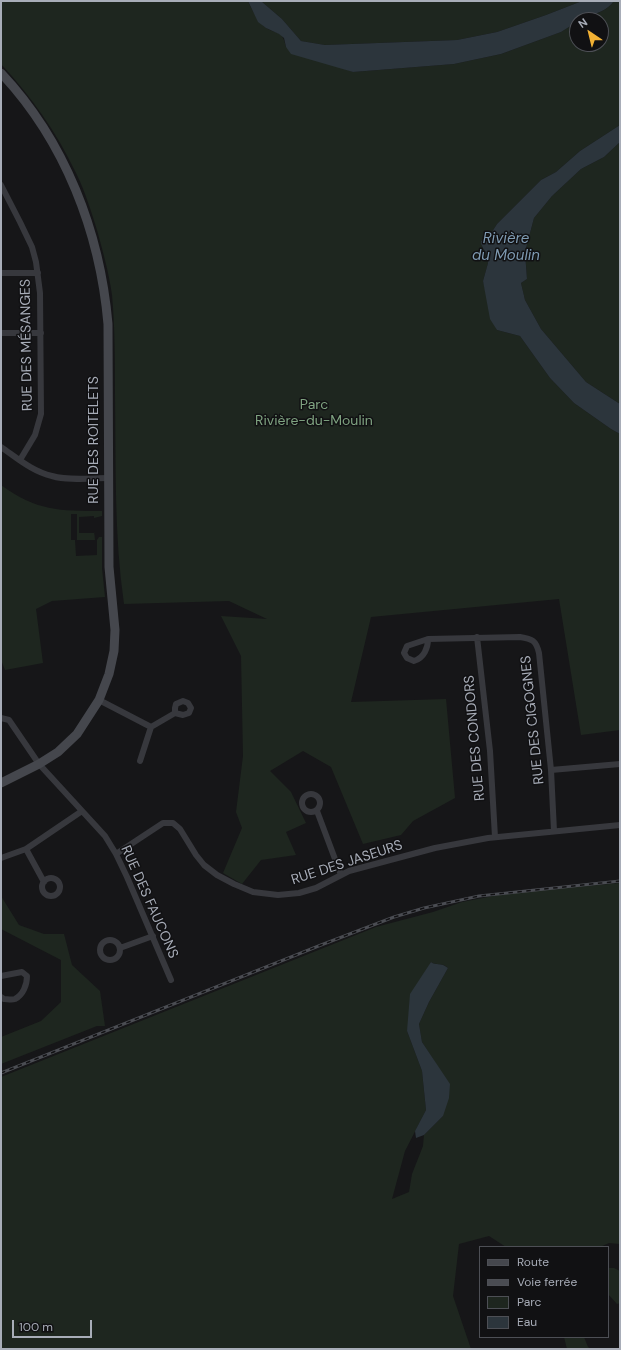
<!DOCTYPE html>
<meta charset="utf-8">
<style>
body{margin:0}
#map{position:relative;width:621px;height:1350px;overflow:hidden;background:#161618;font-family:"DM Sans",sans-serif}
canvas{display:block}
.frame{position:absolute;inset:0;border:2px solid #a8adb8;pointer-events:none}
.legend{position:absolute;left:479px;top:1246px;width:130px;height:92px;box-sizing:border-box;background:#111113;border:1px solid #4d4f55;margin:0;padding:5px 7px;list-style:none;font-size:12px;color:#a8adb8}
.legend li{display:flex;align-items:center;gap:8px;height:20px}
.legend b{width:20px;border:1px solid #4d4f55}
.north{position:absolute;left:569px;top:12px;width:40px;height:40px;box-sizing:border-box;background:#111113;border:1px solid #4d4f55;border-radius:50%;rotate:325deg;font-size:11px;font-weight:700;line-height:16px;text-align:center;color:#a8adb8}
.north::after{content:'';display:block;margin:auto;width:14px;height:18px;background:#f2b134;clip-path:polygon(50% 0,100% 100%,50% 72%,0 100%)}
.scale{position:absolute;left:12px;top:1320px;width:80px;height:18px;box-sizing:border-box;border:2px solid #a8adb8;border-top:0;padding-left:5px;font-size:12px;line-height:14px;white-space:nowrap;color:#a8adb8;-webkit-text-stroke:3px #111113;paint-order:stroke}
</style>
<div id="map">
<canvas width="621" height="1350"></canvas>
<div class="frame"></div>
<ul class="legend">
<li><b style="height:5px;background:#45474d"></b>Route</li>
<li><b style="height:5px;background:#4a4c52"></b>Voie ferrée</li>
<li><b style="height:11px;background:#1e261f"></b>Parc</li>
<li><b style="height:11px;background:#2c353c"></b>Eau</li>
</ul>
<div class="north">N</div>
<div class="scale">100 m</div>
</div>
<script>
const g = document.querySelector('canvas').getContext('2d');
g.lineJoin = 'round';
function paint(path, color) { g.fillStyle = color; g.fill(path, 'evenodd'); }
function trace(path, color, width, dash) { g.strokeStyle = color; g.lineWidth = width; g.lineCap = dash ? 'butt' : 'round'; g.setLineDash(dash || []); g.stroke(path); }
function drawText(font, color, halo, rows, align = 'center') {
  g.font = font + ' "DM Sans",sans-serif'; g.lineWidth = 3; g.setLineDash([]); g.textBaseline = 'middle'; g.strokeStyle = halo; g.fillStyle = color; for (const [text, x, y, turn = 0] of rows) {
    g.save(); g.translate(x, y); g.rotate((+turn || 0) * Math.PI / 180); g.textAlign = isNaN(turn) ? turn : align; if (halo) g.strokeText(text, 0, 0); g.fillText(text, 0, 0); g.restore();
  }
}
const green = new Path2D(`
 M1 1H248C250 7 260 24 265 27 277 36 282 28 286 47L353 72 454 64 501 54 561 32 577 22V44H601V20H581C593 14 605 13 614 1H620V125L580 151 556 172 541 180 497 224 488 238 481 244 486 254 488 263 483 281 497 330 520 336 550 378 574 403 611 429 620 434V730L581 735 559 599 371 617 351 702 446 699 455 798 413 821 401 835 363 844 331 767 303 751 270 771 291 792 306 823 286 832 296 855 261 860 242 884 223 873 242 828 236 812 243 756 241 656 221 616 267 619 229 601 124 604C114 535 116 464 115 395 115 362 115 328 112 295 109 273 103 252 97 230 91 211 85 191 76 173 57 133 31 96 1 64Z
 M261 1H582L546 15 497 32 457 40 325 45 301 41 282 19Z
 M620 142V404L586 382 541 329 525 300 521 283 527 279 525 252 534 218 552 196 581 169 604 157Z
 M1 485C36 511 60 511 102 511V516L94 518V516L79 517V533H94V531L95 540H77V514H71V540H75L76 556 97 555V540L99 537H102V568L105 597 52 601 36 609 43 663 5 670 1 660Z
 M620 883V1244L609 1243 600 1247H506L489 1236 459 1244 453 1296 471 1349H1V1077L376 927 433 912 462 902 498 895 541 890ZM431 962C437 966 442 962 448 968L429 1002 419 1024 422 1042 435 1062 443 1116 424 1135 423 1146 412 1174 409 1192 392 1199 405 1151 426 1110 422 1071 407 1031Z
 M1 896 19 925 44 934H64L72 965 100 991 105 1026H97L1 1064V1037L41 1021 61 1002V960L1 929Z
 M608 1268H614L620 1271V1303L617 1304 608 1294Z
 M564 1337H584L588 1347 591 1349H567Z`);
const water = new Path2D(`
 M248 1H261L282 19 301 41 325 45 457 40 497 32 546 15 582 1H614C606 11 598 13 586 17 583 19 581 20 577 20V22L561 32 501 54 454 64 353 72 291 54 286 47 284 38 279 34 266 28 258 22Z
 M620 125V142L604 157 581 169 552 196 534 218 525 252 527 279 521 283 525 300 541 329 586 382 620 404V434L611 429 574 403 550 378 520 336 497 330 490 319 483 281 488 263 486 254 481 244V241L488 238 497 224 541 180 556 172 580 151Z
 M431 962C436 966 441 962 448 968L429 1002 419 1024 422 1042 450 1084 449 1098 443 1116 424 1135 416 1138 415 1131 426 1110 422 1071 407 1031 410 994Z`);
const street = new Path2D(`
 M1 185 20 222 32 247 36 262 40 293 41 414 35 435 20 460
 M1 273H38
 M1 333H41
 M1 447C17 458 33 472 52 476 69 481 90 478 108 478
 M477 637 490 751 495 837
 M428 639C428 648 424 658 414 661L407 658 404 653 407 646 428 639 520 637C532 639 536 640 539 653L551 770 554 831
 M99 700 151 727
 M1 718 9 720 39 764 105 836 116 854 127 877 171 980
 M140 761 151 727 175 713 183 715 189 713 191 708 188 703 183 701 176 704 175 708V713
 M551 770 620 764
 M302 803a9 9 0 1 1 18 0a9 9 0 1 1-18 0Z
 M317 811 341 875
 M26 849 44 882
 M116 854 163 823H173L180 829 196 855 204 865 217 875 234 884 253 892 278 895 299 893 316 888 349 871 435 848 488 838 620 825
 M1 858 26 849 82 811
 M42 887a9 9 0 1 1 18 0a9 9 0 1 1-18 0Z
 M100 950a10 10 0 1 1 20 0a10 10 0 1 1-20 0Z
 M120 948 153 936
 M1 976 22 972 27 976C27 985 23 995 15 999 12 1000 7 999 4 999L1 997`);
const secondary = new Path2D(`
 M1 73C65 141 100 232 108 324L109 567 115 630 114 651 109 674 99 700 77 734 58 752 39 764 1 783`);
const rail = new Path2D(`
 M1 1073 321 945 394 917 424 908 479 896 620 881`);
const streetNames = [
 ["RUE DES MÉSANGES",27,345,-91],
 ["RUE DES ROITELETS",94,440,-90],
 ["RUE DES CIGOGNES",533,720,-96],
 ["RUE DES CONDORS",475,738,-95],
 ["RUE DES JASEURS",347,863,-18],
 ["RUE DES FAUCONS",149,902,66]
];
const parkNames = [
 ["Parc",314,405],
 ["Rivière-du-Moulin",314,421]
];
const waterNames = [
 ["Rivière",506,239],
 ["du Moulin",506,256]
];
paint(green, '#1e261f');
paint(water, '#2c353c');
trace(street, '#37383d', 6);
trace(secondary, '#45474d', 9);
trace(rail, '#4a4c52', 3);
trace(rail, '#111113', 1.5, [4.5]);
drawText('14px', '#a8adb8', '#111113', streetNames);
drawText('14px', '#7fa381', '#111113', parkNames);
drawText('italic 15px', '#7f9bb3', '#111113', waterNames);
</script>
